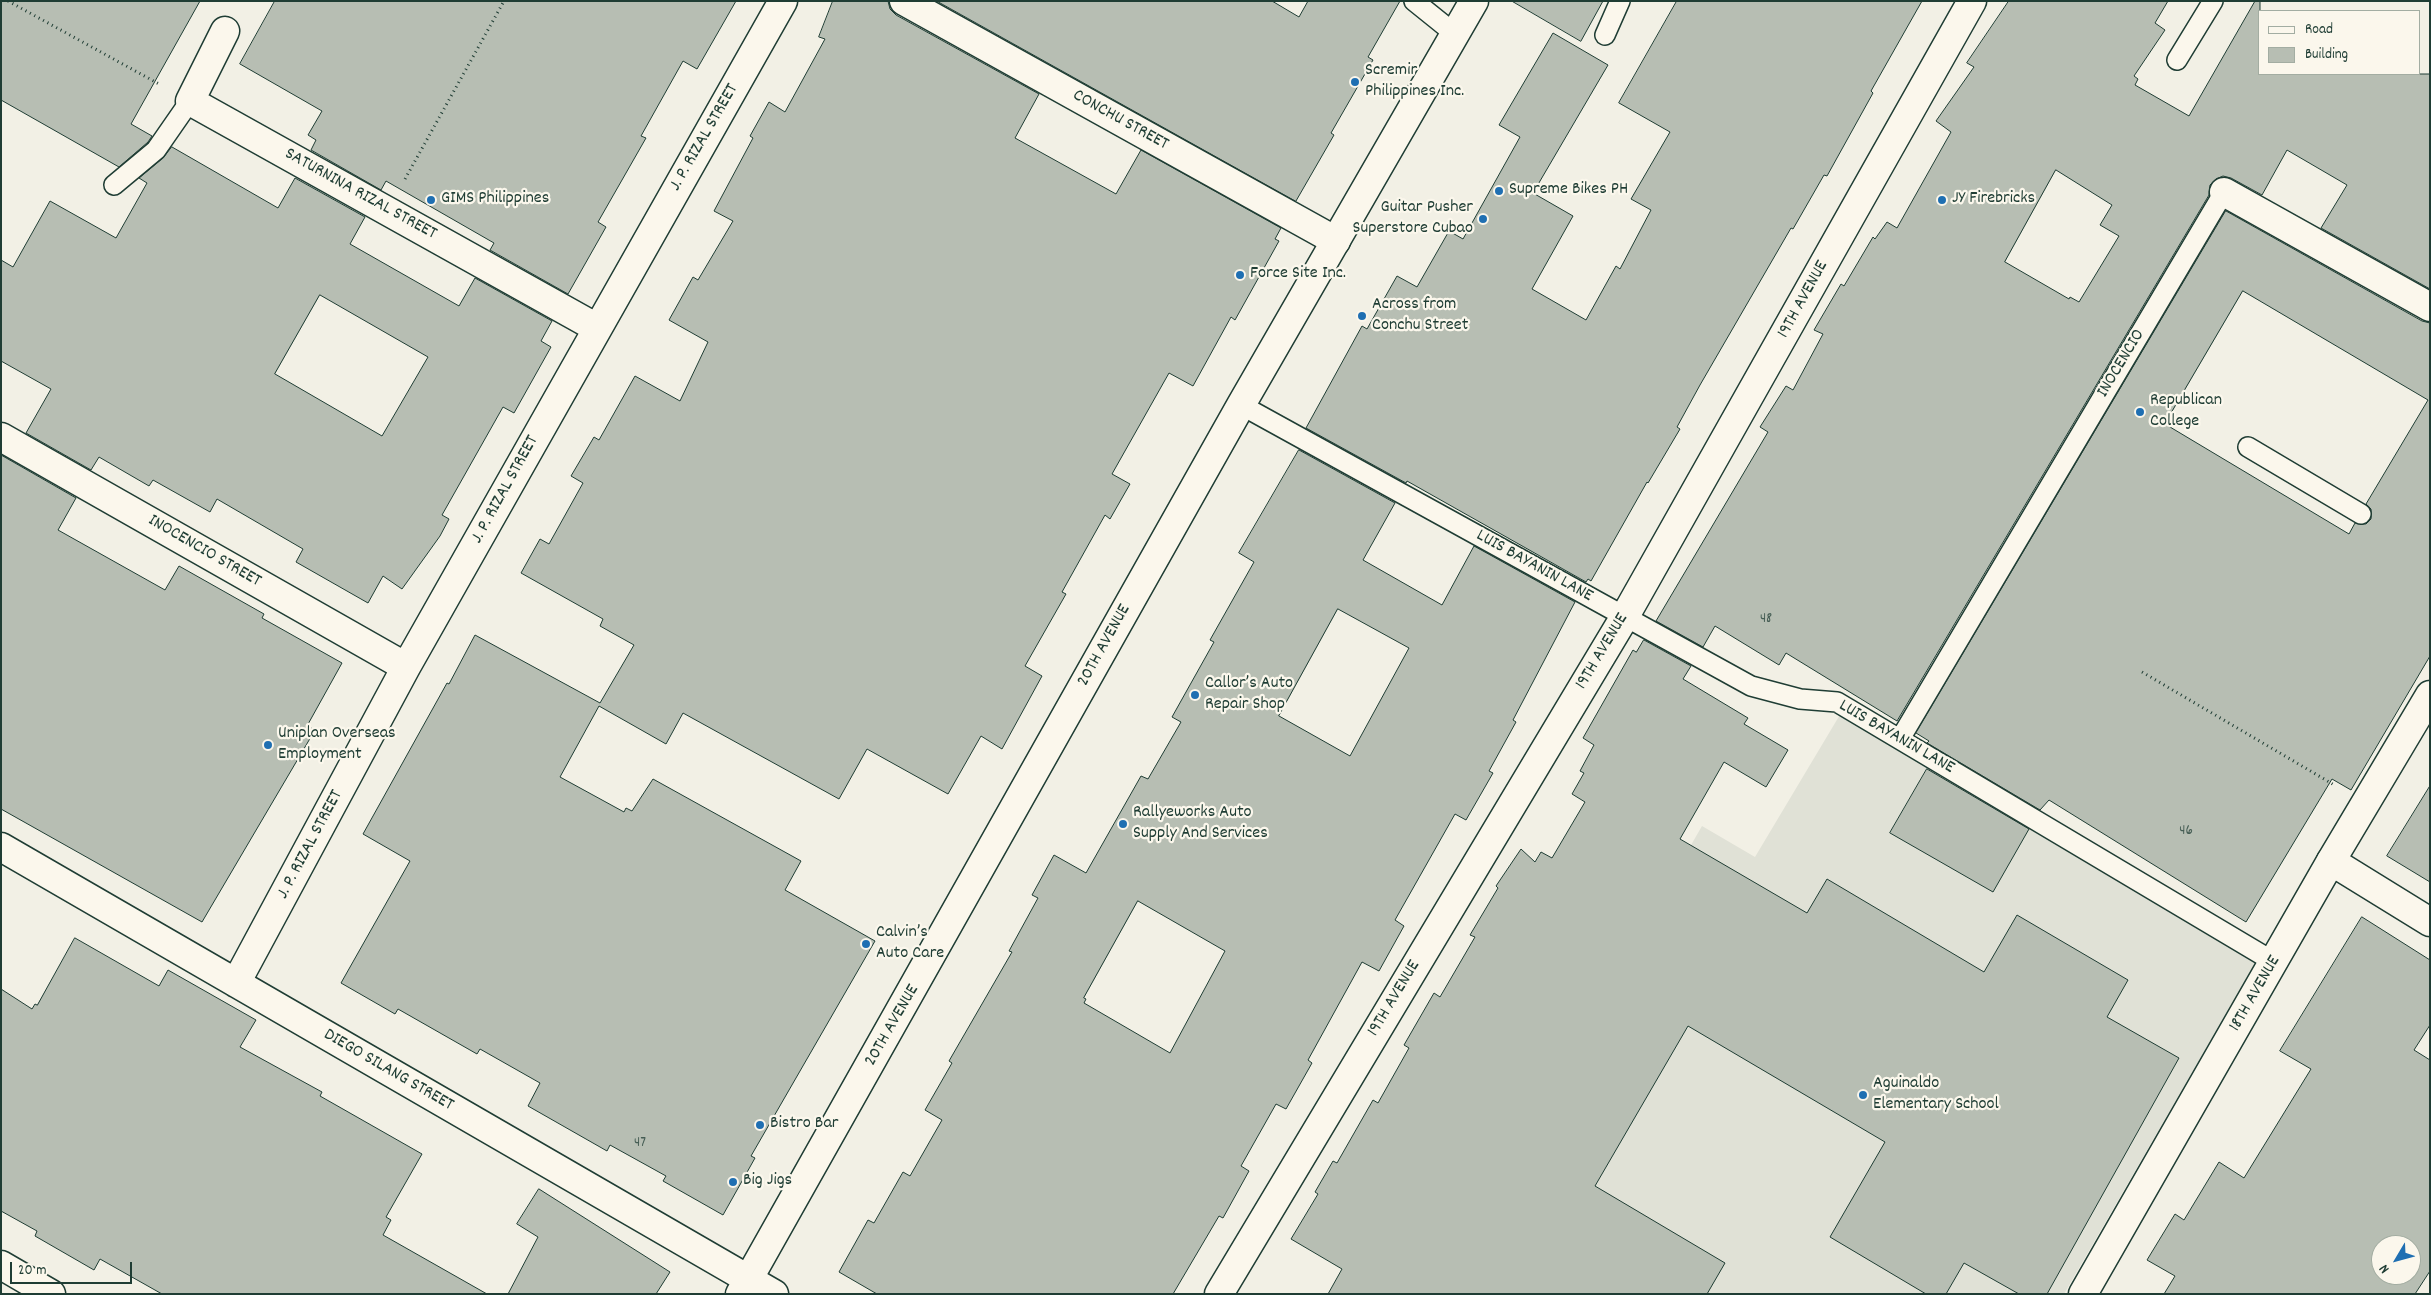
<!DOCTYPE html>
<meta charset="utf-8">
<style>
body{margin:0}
#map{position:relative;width:2431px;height:1295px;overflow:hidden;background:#f2f0e5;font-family:Dekko,sans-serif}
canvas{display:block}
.frame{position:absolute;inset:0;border:2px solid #1f3d34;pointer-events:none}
.legend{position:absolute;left:2258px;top:10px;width:162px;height:65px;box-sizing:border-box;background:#fbf7ec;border:1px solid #a3ada2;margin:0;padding:6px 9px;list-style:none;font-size:15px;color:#1f3d34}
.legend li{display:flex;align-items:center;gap:10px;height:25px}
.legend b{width:25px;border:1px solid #a3ada2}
.north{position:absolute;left:2371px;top:1235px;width:50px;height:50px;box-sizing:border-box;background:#fbf7ec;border:1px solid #a3ada2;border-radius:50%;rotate:233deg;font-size:14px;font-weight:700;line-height:20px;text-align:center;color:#1f3d34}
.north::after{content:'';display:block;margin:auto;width:18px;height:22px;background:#1f6fb2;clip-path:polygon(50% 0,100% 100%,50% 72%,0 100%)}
.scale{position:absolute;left:10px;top:1262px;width:122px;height:22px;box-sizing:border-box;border:2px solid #1f3d34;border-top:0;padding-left:6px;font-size:15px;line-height:18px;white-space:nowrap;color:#1f3d34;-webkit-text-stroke:4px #fbf7ec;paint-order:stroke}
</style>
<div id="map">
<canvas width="2431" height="1295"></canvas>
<div class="frame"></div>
<ul class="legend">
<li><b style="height:6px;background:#fbf7ec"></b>Road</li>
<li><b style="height:14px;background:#b7beb3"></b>Building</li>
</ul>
<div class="north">N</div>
<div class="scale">20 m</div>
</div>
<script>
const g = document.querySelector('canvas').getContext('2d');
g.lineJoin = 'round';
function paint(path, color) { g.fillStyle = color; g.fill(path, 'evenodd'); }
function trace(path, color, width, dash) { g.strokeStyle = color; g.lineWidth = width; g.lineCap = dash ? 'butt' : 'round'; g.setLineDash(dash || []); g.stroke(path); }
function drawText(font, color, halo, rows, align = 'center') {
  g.font = font + ' Dekko,sans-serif'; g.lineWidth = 4.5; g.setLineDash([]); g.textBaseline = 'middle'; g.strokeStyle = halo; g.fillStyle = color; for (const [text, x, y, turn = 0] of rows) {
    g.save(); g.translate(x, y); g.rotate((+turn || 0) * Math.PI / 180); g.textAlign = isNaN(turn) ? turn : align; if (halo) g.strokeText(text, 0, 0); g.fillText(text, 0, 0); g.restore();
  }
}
const built = new Path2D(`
 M1841 713 2257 960 2064 1294H1609L1477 1216 1702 826 1755 857Z`);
const building = new Path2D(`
 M1 1H200L131 124 152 136 148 142 119 167 1 100Z
 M275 1H736L697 69 683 61 641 136 646 138 598 222 606 227 568 294 490 250 494 243 386 181 381 190 311 150 316 140 308 135 322 111 240 64Z
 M833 1H888L890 9 896 15 1039 94 1015 138 1116 194 1141 150 1281 228 1275 239 1279 241 1235 320 1231 317 1193 386 1169 373 1112 474 1130 484 1110 519 1105 515 1062 592 1066 594 1025 666 1042 676 1002 749 981 736 948 794 867 749 839 799 683 713 666 744 599 706 560 777 624 812 626 808 632 811 653 779 801 861 785 890 875 941 751 1156 755 1158 723 1215 663 1181 666 1176 610 1145 607 1151 528 1106 540 1083 480 1049 477 1054 398 1009 395 1014 341 983 410 861 363 834 447 683 449 684 475 635 600 703 634 645 600 626 603 619 521 573 540 539 549 544 583 483 571 476 594 437 599 440 635 376 680 401 708 342 669 320 693 277 698 280 733 221 714 211 753 138 750 136 769 102 785 112 825 39 819 37Z
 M937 1H1272L1299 17 1308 1H1400L1368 57 1373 60 1331 133 1334 135 1296 201Z
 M1512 1H1603L1581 41Z
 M1677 1H1922L1871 91 1873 93 1827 176 1824 175 1793 229 1791 228 1700 385 1677 427 1680 429 1648 483 1647 482 1591 581 1588 579 1586 582 1407 481 1406 483 1306 428 1362 326 1367 329 1397 276 1417 287 1449 231 1463 239 1520 137 1499 125 1553 33 1608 65 1533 193 1573 216 1532 289 1586 320 1616 266 1620 269 1651 210 1631 199 1670 132 1619 103Z
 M2009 1H2168L2155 23 2165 30 2134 76 2138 79 2135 85 2189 116 2255 1H2260V74H2430V289L2321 228 2347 185 2287 150 2262 195 2231 178 2223 176 2216 179 2210 185 2209 195 1897 721 1786 653 1779 665 1715 626 1703 647 1656 621 1768 432 1760 427 1786 386 1793 390 1823 334 1814 330 1841 284 1844 286 1873 237 1875 239 1887 222 1897 228 1951 132 1936 121 1974 67 1967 63ZM2056 170 2112 205 2100 225 2119 236 2079 302 2070 297 2069 299 2005 262Z
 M172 147 278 208 295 178 365 217 350 244 459 306 475 278 552 321 541 341 551 347 514 413 503 407 442 515 449 519 440 536 402 589 383 576 368 603 296 562 303 549 217 499 210 512 153 480 149 486 99 457 91 470 26 433 51 389 1 361V260L13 267 50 201 116 238 147 183 139 178 163 158ZM320 295 428 357 382 436 275 374Z
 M2226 211 2422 321 2430 323V656L2351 790 2332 779 2246 922 2049 800 2040 810 1927 743 1929 741 1916 733ZM2243 291 2428 400 2366 504 2371 509V519L2366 524 2355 523 2349 534 2165 424Z
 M1299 450 1395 503 1363 560 1442 605 1474 546 1575 602 1513 720 1516 722 1489 771 1493 773 1466 820 1455 814 1395 920 1404 926 1379 971 1362 962 1308 1060 1312 1063 1286 1109 1276 1104 1241 1166 1249 1171 1223 1218 1219 1216 1173 1294H877L839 1272 868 1220 874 1223 903 1172 910 1176 942 1120 925 1110 952 1063 949 1061 1012 952 1009 951 1038 898 1032 895 1054 855 1086 873 1141 776 1148 779 1181 722 1172 717 1214 642 1210 640 1254 562 1239 553ZM1338 609 1409 648 1350 756 1279 716ZM1138 901 1225 951 1170 1053 1084 1003 1086 999 1084 998Z
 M1 455 76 498 58 530 165 590 179 566 264 614 262 618 342 663 307 726 315 730 202 922 1 809Z
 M1644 640 1691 666 1683 679 1748 718 1744 724 1788 750 1766 787 1724 762 1680 839 1807 913 1827 879 1984 972 2017 915 2128 980 2107 1017 2179 1058 2047 1294H2019L1964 1263 1946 1294H1926L1830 1237 1885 1142 1688 1026 1595 1186 1725 1263 1707 1294H1328L1342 1269 1291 1239 1318 1194 1315 1192 1333 1161 1337 1163 1373 1100 1378 1103 1409 1048 1404 1045 1434 993 1440 997 1475 937 1470 935 1498 888 1496 886 1521 849 1535 862 1541 852 1552 858 1585 802 1572 794 1584 773 1580 771 1594 745 1583 738 1633 650 1636 652Z
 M1927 769 2029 829 1993 892 1890 833Z
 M2430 786V882L2387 856Z
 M2362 917 2430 960V1025L2414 1050 2430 1060V1271L2415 1294H2164L2175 1276 2147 1260 2175 1214 2184 1220 2219 1162 2244 1178 2311 1069 2280 1051ZM2381 1245H2411V1275H2381Z
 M75 938 159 986 168 970 256 1020 240 1047 322 1092 320 1096 422 1154 386 1217 391 1220 383 1235 487 1294H162L100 1259 94 1270 35 1236 37 1231 1 1211V989L32 1009 35 1004 37 1005Z
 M539 1189 670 1272 656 1294H508L538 1237 517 1224Z`);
const path = new Path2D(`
 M8 1 159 84
 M405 179 504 1
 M2142 672 2336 786`);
const service = new Path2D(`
 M1414 1 1455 34
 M1605 35 1620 1
 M2177 60 2213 1
 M114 185 156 150 190 101
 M1241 405 1751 686 1800 699 1837 702 2274 962
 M2248 447 2361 514
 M1900 739 2224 192`);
const pedestrian = new Path2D(`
 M2224 192 2430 307`);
const minor = new Path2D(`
 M904 1 1336 241
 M225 31 190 101 597 328
 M1 437 406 667
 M1 847 774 1294
 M2331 861 2430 922
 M236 983 406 667 783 1
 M1 1265 51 1294
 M1219 1294 1624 618 1972 1`);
const tertiary = new Path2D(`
 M2083 1294 2331 861 2430 695`);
const secondary = new Path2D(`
 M740 1294 1241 405 1474 1`);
const markers = [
 [1355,82,5,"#1f6fb2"],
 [1499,191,5,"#1f6fb2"],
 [431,200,5,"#1f6fb2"],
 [1942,200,5,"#1f6fb2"],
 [1483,219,5,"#1f6fb2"],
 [1240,275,5,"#1f6fb2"],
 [1362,316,5,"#1f6fb2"],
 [2140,412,5,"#1f6fb2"],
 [1195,695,5,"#1f6fb2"],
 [268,745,5,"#1f6fb2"],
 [1123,824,5,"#1f6fb2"],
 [866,944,5,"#1f6fb2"],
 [1863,1095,5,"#1f6fb2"],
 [760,1125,5,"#1f6fb2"],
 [733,1182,5,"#1f6fb2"]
];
const numberNames = [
 ["48",1766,620],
 ["46",2186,832],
 ["47",640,1144]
];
const poiNames = [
 ["Scremir",1365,72],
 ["Philippines Inc.",1365,93],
 ["Supreme Bikes PH",1509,191],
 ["GIMS Philippines",441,200],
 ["JY Firebricks",1952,200],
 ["Guitar Pusher",1473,209,"right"],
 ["Superstore Cubao",1473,230,"right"],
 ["Force Site Inc.",1250,275],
 ["Across from",1372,306],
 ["Conchu Street",1372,327],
 ["Republican",2150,402],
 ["College",2150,423],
 ["Callor’s Auto",1205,685],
 ["Repair Shop",1205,706],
 ["Uniplan Overseas",278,735],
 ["Employment",278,756],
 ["Rallyeworks Auto",1133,814],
 ["Supply And Services",1133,835],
 ["Calvin’s",876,934],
 ["Auto Care",876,955],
 ["Aguinaldo",1873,1085],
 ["Elementary School",1873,1106],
 ["Bistro Bar",770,1125],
 ["Big Jigs",743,1182]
];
const streetNames = [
 ["CONCHU STREET",1120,121,29],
 ["J. P. RIZAL STREET",705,138,-60],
 ["SATURNINA RIZAL STREET",360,195,29],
 ["19TH AVENUE",1804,300,-61],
 ["INOCENCIO",2122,364,-59],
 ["J. P. RIZAL STREET",506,490,-61],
 ["INOCENCIO STREET",204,552,30],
 ["LUIS BAYANIN LANE",1534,567,29],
 ["20TH AVENUE",1105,646,-61],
 ["19TH AVENUE",1603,652,-59],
 ["LUIS BAYANIN LANE",1896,738,30],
 ["J. P. RIZAL STREET",311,845,-62],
 ["18TH AVENUE",2256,994,-60],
 ["19TH AVENUE",1395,999,-59],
 ["20TH AVENUE",893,1026,-60],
 ["DIEGO SILANG STREET",388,1071,30]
];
paint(built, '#e0e1d6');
paint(building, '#b7beb3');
trace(building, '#1f3d34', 1);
trace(service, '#1f3d34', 22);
trace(pedestrian, '#1f3d34', 31);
trace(minor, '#1f3d34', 31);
trace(tertiary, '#1f3d34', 31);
trace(secondary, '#1f3d34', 31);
trace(path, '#1f3d34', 3, [1, 4]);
trace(service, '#fbf7ec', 19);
trace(pedestrian, '#fbf7ec', 28);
trace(minor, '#fbf7ec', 28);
trace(tertiary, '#fbf7ec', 28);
trace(secondary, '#fbf7ec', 28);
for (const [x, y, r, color] of markers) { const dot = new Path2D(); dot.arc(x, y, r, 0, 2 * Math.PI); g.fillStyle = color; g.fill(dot); trace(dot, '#fbf7ec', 2); }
drawText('15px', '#455d54', null, numberNames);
drawText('18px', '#1f3d34', '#fbf7ec', poiNames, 'left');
drawText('18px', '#1f3d34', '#fbf7ec', streetNames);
</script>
